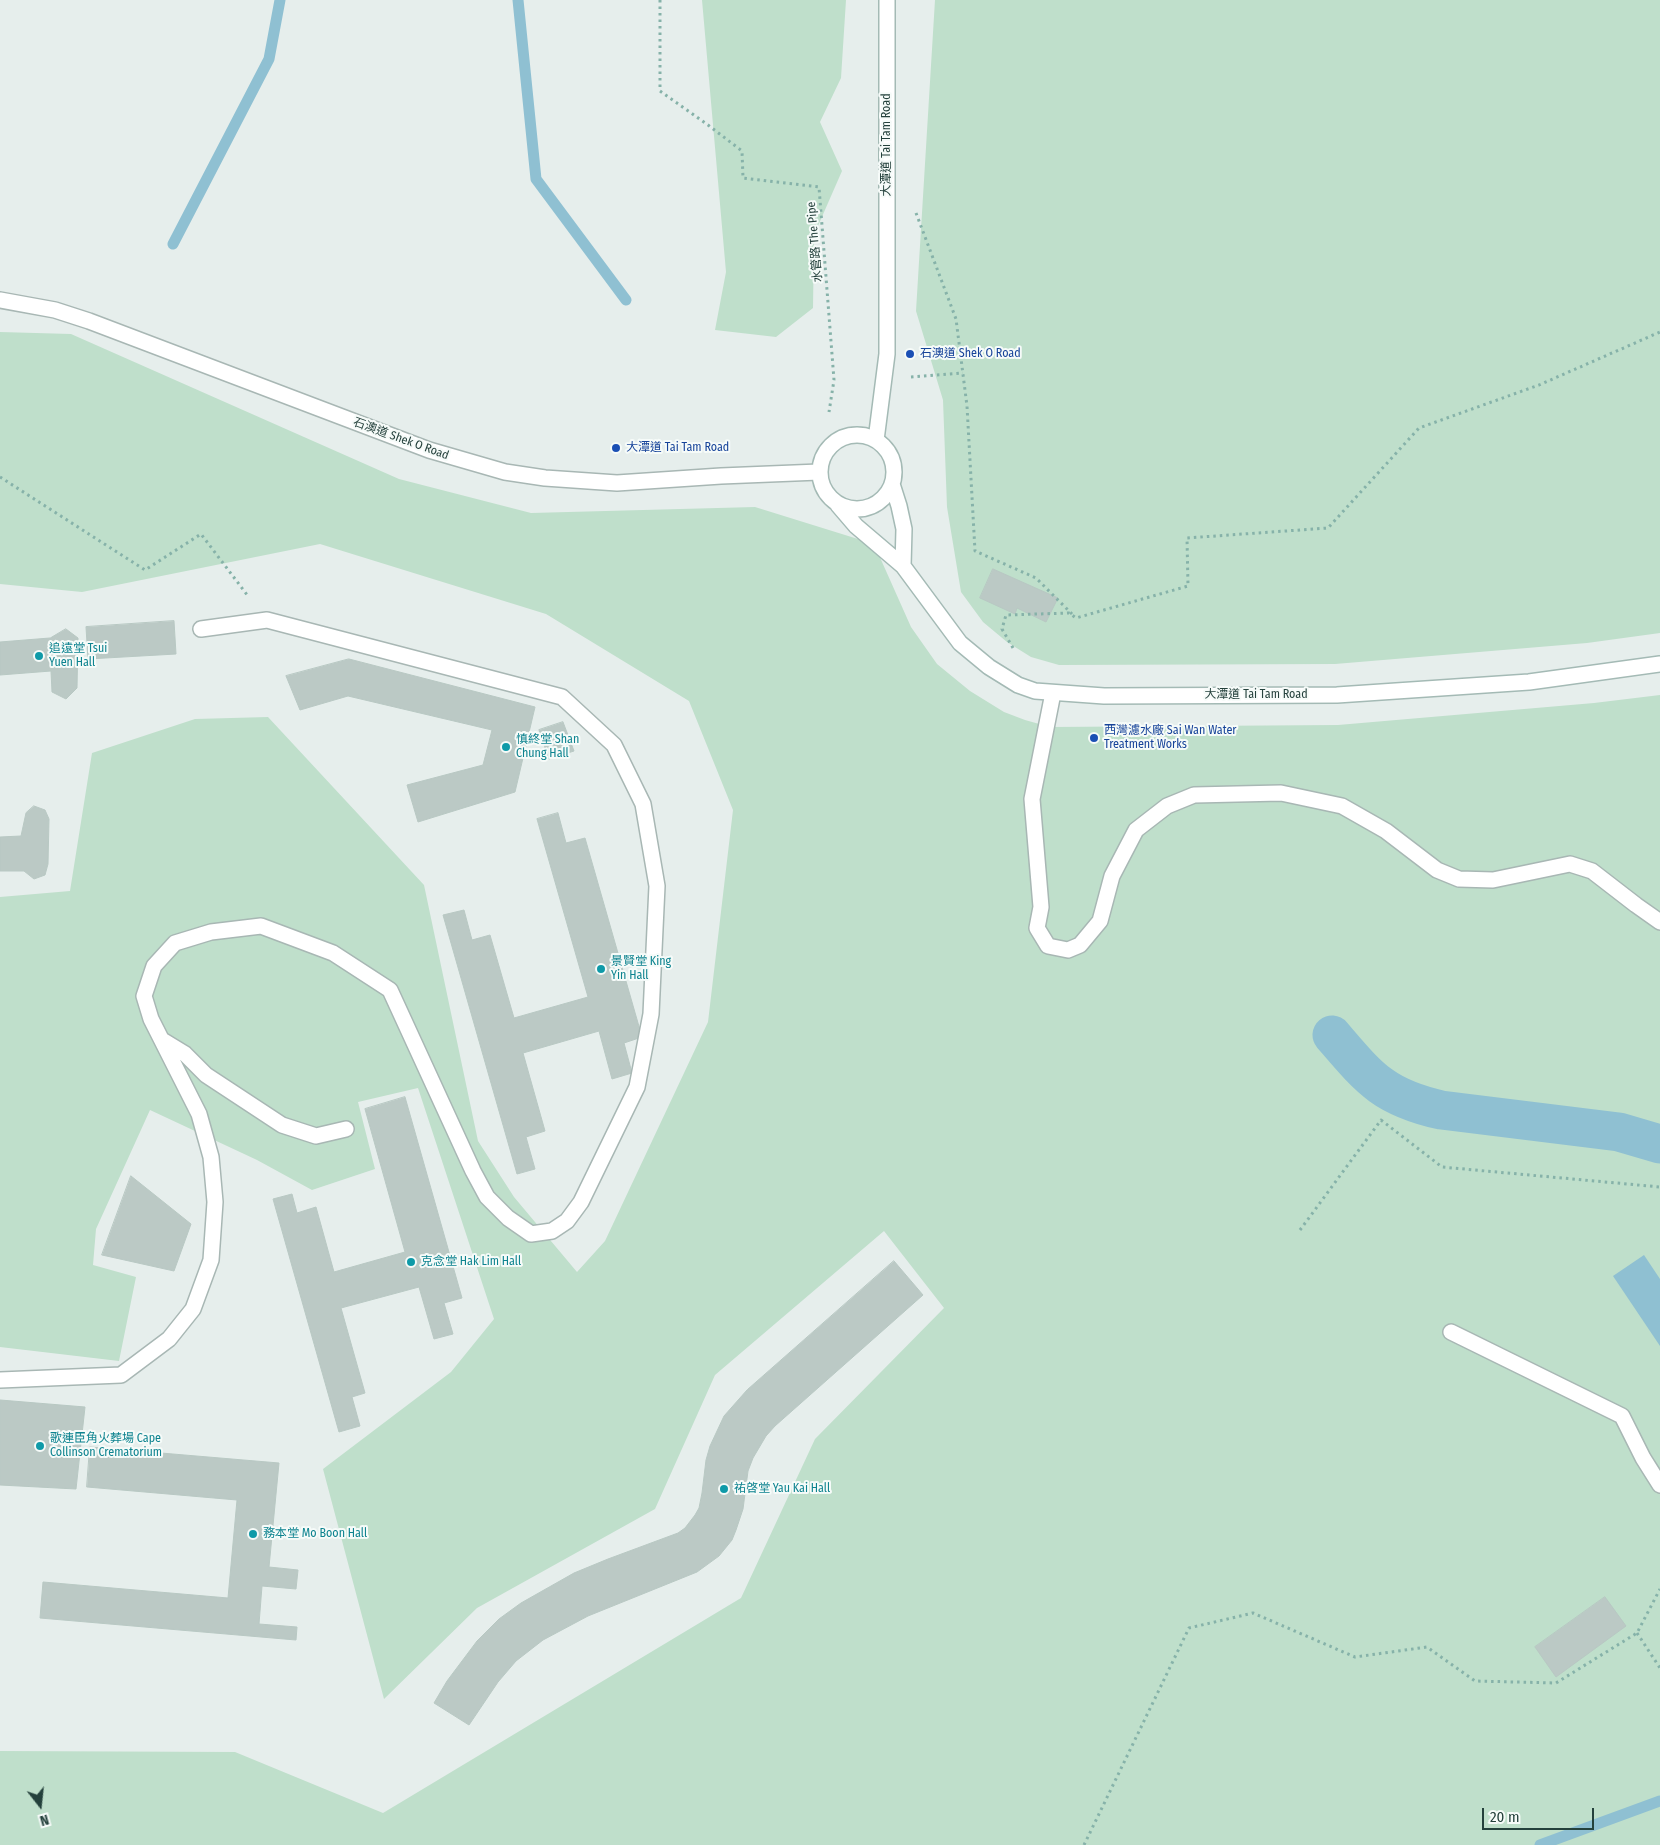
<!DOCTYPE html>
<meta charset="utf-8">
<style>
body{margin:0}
#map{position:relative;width:1660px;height:1845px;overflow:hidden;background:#e6eeec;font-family:"Fira Sans Condensed",sans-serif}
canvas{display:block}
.north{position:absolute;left:15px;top:1780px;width:50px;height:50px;-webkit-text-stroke:4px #f6fbf9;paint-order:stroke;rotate:164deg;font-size:14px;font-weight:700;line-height:20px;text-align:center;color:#24413c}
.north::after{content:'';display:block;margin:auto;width:18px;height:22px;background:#24413c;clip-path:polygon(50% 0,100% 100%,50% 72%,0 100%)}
.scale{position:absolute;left:1482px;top:1808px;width:112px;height:22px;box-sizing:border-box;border:2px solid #24413c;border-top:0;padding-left:6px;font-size:15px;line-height:18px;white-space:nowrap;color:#24413c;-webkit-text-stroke:4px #f6fbf9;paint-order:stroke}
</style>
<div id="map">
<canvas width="1660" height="1845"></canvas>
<div class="north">N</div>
<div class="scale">20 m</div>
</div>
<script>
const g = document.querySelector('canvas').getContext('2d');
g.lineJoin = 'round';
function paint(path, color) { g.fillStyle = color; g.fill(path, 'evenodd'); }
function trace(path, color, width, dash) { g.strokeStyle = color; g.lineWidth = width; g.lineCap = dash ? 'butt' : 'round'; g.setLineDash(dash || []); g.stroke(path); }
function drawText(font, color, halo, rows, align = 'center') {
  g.font = font + ' "Fira Sans Condensed","Noto Sans TC",sans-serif'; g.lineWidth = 4; g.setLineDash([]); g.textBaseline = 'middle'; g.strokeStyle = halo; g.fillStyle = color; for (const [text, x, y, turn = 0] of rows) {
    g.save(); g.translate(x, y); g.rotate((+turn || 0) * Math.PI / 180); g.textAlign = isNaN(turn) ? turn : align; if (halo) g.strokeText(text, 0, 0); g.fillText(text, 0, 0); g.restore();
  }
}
const green = new Path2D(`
 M702 0H846L841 78 820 122 842 171 814 235 813 308 776 337 715 330 726 272Z
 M935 0H1660V633L1587 643 1335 664 1059 665 1031 657 1007 642 983 622 961 592 947 507 943 400 916 311Z
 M0 332 71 334 399 479 531 513 755 507 874 544 911 627 937 664 970 691 1004 712 1025 720 1050 727 1338 725 1594 703 1660 695V1845H0V1751L235 1752 383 1813 741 1598 815 1439 944 1308 884 1231 715 1375 655 1509 477 1608 384 1699 323 1469 451 1372 494 1319 418 1088 358 1102 375 1169 312 1190 257 1160 150 1110 96 1229 93 1265 136 1277 119 1361 0 1347V897L70 891 92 753 195 719 268 717 424 885 478 1141 514 1197 577 1272 605 1241 708 1022 733 810 689 701 546 614 320 544 82 592 0 584Z`);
const water = new Path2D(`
 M1644 1255 1660 1279V1346L1613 1276Z`);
const stream = new Path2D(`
 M518 0 536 179 626 300
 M173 244 269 59 280 0
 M1540 1845 1660 1801`);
const canal = new Path2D(`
 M1332 1035C1369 1078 1383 1097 1441 1110L1619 1132 1660 1144`);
const building = new Path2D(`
 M993 569 1058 598 1046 622 1017 608 1015 614 980 598Z
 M174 621 176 654 88 659 86 627Z
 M66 629 78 638 77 688 66 699 52 692 51 671 0 675V642L50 638Z
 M349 659 535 707 515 792 418 822 407 785 483 765 492 730 348 696 300 710 286 676Z
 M563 722 574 751 549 759 539 730Z
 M34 806 45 810 49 819 48 864 45 875 34 879 24 871H0V837L21 836 26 813Z
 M558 813 566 843 585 838 642 1037 624 1043 632 1073 612 1079 599 1031 523 1053 545 1131 526 1137 535 1169 517 1174 443 915 464 910 472 940 490 935 514 1018 588 997 537 819Z
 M405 1097 462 1298 444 1303 453 1334 434 1339 419 1287 341 1308 365 1393 352 1397 360 1426 339 1432 273 1199 292 1194 297 1213 316 1207 334 1272 405 1252 365 1109Z
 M131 1176 191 1224 174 1271 102 1255Z
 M894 1261 923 1295 775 1426 766 1436 753 1458 748 1471 743 1509 736 1530 732 1540 719 1556 697 1572 588 1616 543 1640 516 1661 498 1682 469 1725 434 1703 447 1681 477 1641 499 1619 521 1603 574 1573 608 1559 678 1533 685 1528 695 1515 699 1508 702 1493 706 1460 710 1446 724 1416 747 1390Z
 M0 1400 85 1407 76 1489 0 1485Z
 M90 1447 279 1463 269 1567 298 1570 296 1589 262 1586 259 1624 297 1627 296 1640 40 1618 43 1582 228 1598 237 1500 87 1487Z
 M1605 1597 1626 1626 1556 1677 1535 1647Z`);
const path = new Path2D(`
 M660 0V91L708 125 742 151 743 178 819 187 834 380 829 412
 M916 213 956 319 967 406 975 551 1036 578 1072 614
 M911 377 963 373
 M0 477 145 570 201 534 248 596
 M1013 648 1002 629 1006 615 1069 613 1076 618 1188 586 1187 538 1328 528 1419 428 1539 385 1660 332
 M1300 1230 1381 1120 1442 1167 1660 1187
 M1637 1633 1660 1668
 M1084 1845 1189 1628 1253 1613 1355 1657 1427 1647 1475 1681 1556 1683 1637 1633 1660 1589`);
const service = new Path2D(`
 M1053 693 1032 799 1041 907 1037 928 1048 946 1068 950 1080 945 1100 921 1112 876 1136 830 1167 806 1194 795 1281 793 1342 806 1386 831 1437 870 1459 879 1493 880 1570 864 1592 871 1636 905 1660 922
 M162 1040 185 1054 206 1075 282 1125 316 1136 346 1129
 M1451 1332 1622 1416 1643 1458 1660 1485
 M0 1380 121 1375 169 1339 193 1309 211 1260 215 1202 211 1157 199 1114 151 1019 144 996 154 966 175 943 211 932 261 926 333 953 390 990 473 1171 487 1197 508 1218 531 1234 552 1231 567 1221 581 1202 637 1087 651 1014 657 886 643 804 614 745 562 697 267 620 201 629`);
const tertiary = new Path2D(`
 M0 300 55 310 89 321 429 450 505 472 545 478 617 483 721 476 819 472`);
const secondary = new Path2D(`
 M820 472a37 37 0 1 1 74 0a37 37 0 1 1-74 0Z
 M876 440 887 354V0
 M892 484 899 506 904 529 903 566
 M838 505 856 526 903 566 960 643 989 667 1018 685 1035 691 1104 696 1337 695 1529 682 1660 664`);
const markers = [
 [910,354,5,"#1a4fb4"],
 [616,448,5,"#1a4fb4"],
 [39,656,5,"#0f9aa8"],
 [1094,738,5,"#1a4fb4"],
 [506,747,5,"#0f9aa8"],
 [601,969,5,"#0f9aa8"],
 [411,1262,5,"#0f9aa8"],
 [40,1446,5,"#0f9aa8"],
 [724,1489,5,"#0f9aa8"],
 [253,1534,5,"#0f9aa8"]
];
const streetNames = [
 ["大潭道 Tai Tam Road",887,145,-90],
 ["水管路 The Pipe",815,242,-95],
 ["石澳道 Shek O Road",401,439,20],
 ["大潭道 Tai Tam Road",1256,695]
];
const transitNames = [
 ["石澳道 Shek O Road",920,354],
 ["大潭道 Tai Tam Road",626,448],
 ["西灣濾水廠 Sai Wan Water",1104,731],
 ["Treatment Works",1104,745]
];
const cultureNames = [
 ["追遠堂 Tsui",49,649],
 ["Yuen Hall",49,663],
 ["慎終堂 Shan",516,740],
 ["Chung Hall",516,754],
 ["景賢堂 King",611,962],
 ["Yin Hall",611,976],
 ["克念堂 Hak Lim Hall",421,1262],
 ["歌連臣角火葬場 Cape",50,1439],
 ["Collinson Crematorium",50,1453],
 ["祐啓堂 Yau Kai Hall",734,1489],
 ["務本堂 Mo Boon Hall",263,1534]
];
paint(green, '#bfdfcb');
paint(water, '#8fc0d2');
trace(stream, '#8fc0d2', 11);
trace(canal, '#8fc0d2', 39);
paint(building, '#bbc9c5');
trace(building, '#b8c8c3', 1);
trace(service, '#a8b7b4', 18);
trace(tertiary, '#a8b7b4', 18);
trace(secondary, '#a4bab5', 18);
trace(path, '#86b2a9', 3, [2.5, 4]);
trace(service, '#fff', 15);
trace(tertiary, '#fff', 15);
trace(secondary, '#fff', 15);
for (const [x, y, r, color] of markers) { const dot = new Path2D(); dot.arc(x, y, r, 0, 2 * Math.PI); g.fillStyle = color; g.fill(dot); trace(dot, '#f6fbf9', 2); }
drawText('12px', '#24413c', '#f6fbf9', streetNames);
drawText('12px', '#164399', '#f6fbf9', transitNames, 'left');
drawText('12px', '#0d838f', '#f6fbf9', cultureNames, 'left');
</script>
